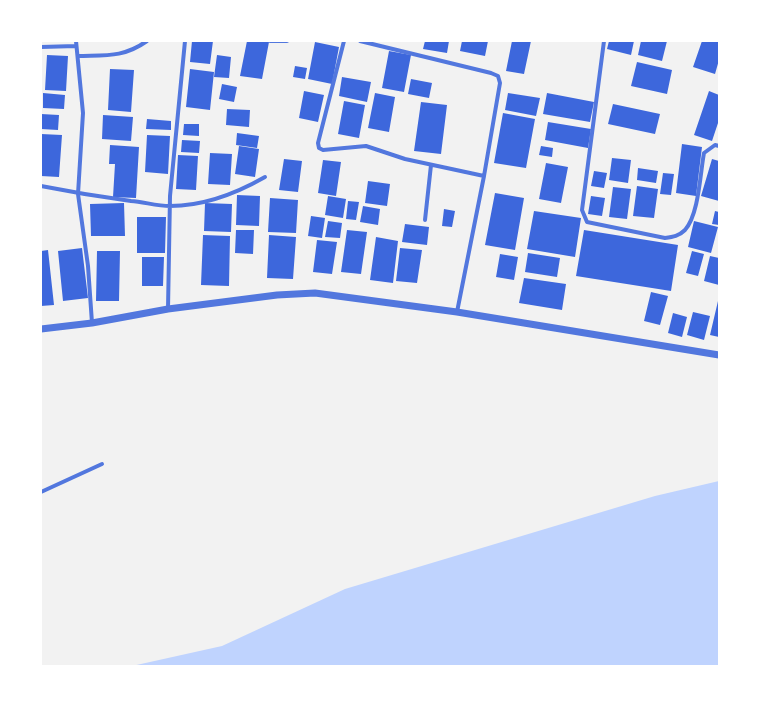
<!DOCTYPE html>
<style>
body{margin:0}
#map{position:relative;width:760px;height:707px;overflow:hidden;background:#f2f2f2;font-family:"Alegreya Sans",sans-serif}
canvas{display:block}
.frame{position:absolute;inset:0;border:42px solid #fff;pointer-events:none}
</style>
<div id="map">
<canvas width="760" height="707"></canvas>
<div class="frame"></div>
</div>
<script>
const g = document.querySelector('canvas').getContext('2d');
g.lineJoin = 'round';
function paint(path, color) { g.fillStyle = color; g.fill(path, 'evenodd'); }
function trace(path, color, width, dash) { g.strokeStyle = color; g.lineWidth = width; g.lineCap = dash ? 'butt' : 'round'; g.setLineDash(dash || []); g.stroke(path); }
const water = new Path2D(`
 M719 481V666H132L222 646 345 589 655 496Z`);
const building = new Path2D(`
 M192 41H213L210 64 190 62Z
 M247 41 269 42 262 79 240 76Z
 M425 41H449L447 53 423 49Z
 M462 41H488L485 56 460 51Z
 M512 41H531L524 74 506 71Z
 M609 41H634L631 55 607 49Z
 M641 41H667L662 61 638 55Z
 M702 41H719V60L715 74 693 67Z
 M315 42 339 47 332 84 308 79Z
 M389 51 411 55 404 92 382 88Z
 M47 55 68 56 66 91 45 90Z
 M217 55 231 57 229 78 214 77Z
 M637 62 672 70 667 94 631 86Z
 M295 66 307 68 305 79 293 77Z
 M110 69 134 70 131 112 108 110Z
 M190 69 214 72 210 110 186 107Z
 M342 77 371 82 367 102 339 96Z
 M411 79 432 83 429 98 408 94Z
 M222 84 237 87 234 102 219 99Z
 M304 91 324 95 318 122 299 118Z
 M709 91 719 95V120L712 141 694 135Z
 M43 93 65 95 64 109 43 108Z
 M375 93 395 97 389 132 368 128Z
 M508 93 540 98 536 116 505 110Z
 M547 93 594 102 590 122 543 114Z
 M344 101 365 105 359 138 338 134Z
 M421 102 447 105 441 154 414 151Z
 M613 104 660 114 655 134 608 124Z
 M227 109 250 110 249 127 226 125Z
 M503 113 535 119 526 168 494 163Z
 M41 114 59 115 58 130 41 129Z
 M103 115 133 117 131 141 102 139Z
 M147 119 171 121V130L146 129Z
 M548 122 591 129 588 148 545 140Z
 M184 124H199V136L183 135Z
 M237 133 259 136 257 148 236 145Z
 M41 134 62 135 59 177 41 176Z
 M147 135 170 136 168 174 145 172Z
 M182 140 200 141 199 153 181 152Z
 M682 144 702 147 696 196 676 193Z
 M110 145 139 147 136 198 113 197 115 164H109Z
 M239 146 259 149 255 177 235 174Z
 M541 146 553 148 552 157 539 155Z
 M210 153 232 154 230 185 208 184Z
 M178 155 198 156 196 190 176 189Z
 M612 158 631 160 628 183 609 180Z
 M284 159 302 161 298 192 279 190Z
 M712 159 719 161V201L701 196Z
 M323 160 341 162 336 196 318 193Z
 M546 163 568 167 561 203 539 199Z
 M638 168 658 171 656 183 637 180Z
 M594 171 607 173 604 188 591 186Z
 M663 173 674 174 671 195 660 194Z
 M368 181 390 184 387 206 365 203Z
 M637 186 658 189 654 218 633 216Z
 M613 187 631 189 627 219 609 217Z
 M495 193 524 198 515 250 485 245Z
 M237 195 260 196 259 226 236 225Z
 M328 196 346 199 343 218 325 215Z
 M591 196 605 198 602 216 588 214Z
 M270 198 298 200 296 233 268 232Z
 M348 201 359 202 356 220 346 219Z
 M124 203 125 236H91L90 204Z
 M205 203 232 204 231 232 204 231Z
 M363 206 380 209 378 225 360 222Z
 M444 209 455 211 452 227 442 226Z
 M534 211 581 218 575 257 527 249Z
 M715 211 719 212V225L712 224Z
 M311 216 325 218 322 238 308 236Z
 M137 217H166L165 253H137Z
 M328 221 342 223 340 238 325 237Z
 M694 221 718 227 711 253 688 247Z
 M405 224 429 227 427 245 402 242Z
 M236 230H254L253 254 235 253Z
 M347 230 367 232 361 274 341 272Z
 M584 230 678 245 671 291 576 276Z
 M203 235 230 236 229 286 201 285Z
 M269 235 296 237 293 279 267 278Z
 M376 237 398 241 393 283 370 280Z
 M317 240 337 242 332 274 313 272Z
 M82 248 88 298 63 301 58 251Z
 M400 248 422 250 417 283 396 281Z
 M48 250 54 305 41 306V251Z
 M97 251H120L119 301H96Z
 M692 251 704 254 698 276 686 273Z
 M528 253 560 258 557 277 525 272Z
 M500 254 518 257 514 280 496 277Z
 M710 256 719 258V285L704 281Z
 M142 257H164L163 286H142Z
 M524 278 566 284 562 310 519 303Z
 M651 292 668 296 660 325 644 321Z
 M718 301H719V337L710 335Z
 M693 312 710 316 704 340 687 335Z
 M673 313 687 317 682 337 668 333Z`);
const minor = new Path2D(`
 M76 41 83 113 78 194 88 266 92 323
 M270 41H287
 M344 41 318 143 319 148 323 150 366 146 405 159 484 176
 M360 41 491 73 498 76 500 83 484 176 457 312
 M604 41 582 210 587 222 665 238C673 237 679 236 685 230 699 214 700 174 704 153L715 145 719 146
 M41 47 76 46
 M78 56C105 55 123 58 147 41
 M41 186C71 192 101 197 131 201 144 202 157 206 170 206 204 206 237 193 265 177
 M425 220 431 165
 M168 309 170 196 185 41
 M41 492 102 464`);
const tertiary = new Path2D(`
 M41 329 92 323 168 309 277 295 315 293 457 312 719 355`);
paint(water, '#bfd3fe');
paint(building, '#3d67dc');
trace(minor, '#5277de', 4);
trace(tertiary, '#5277de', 7);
</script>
